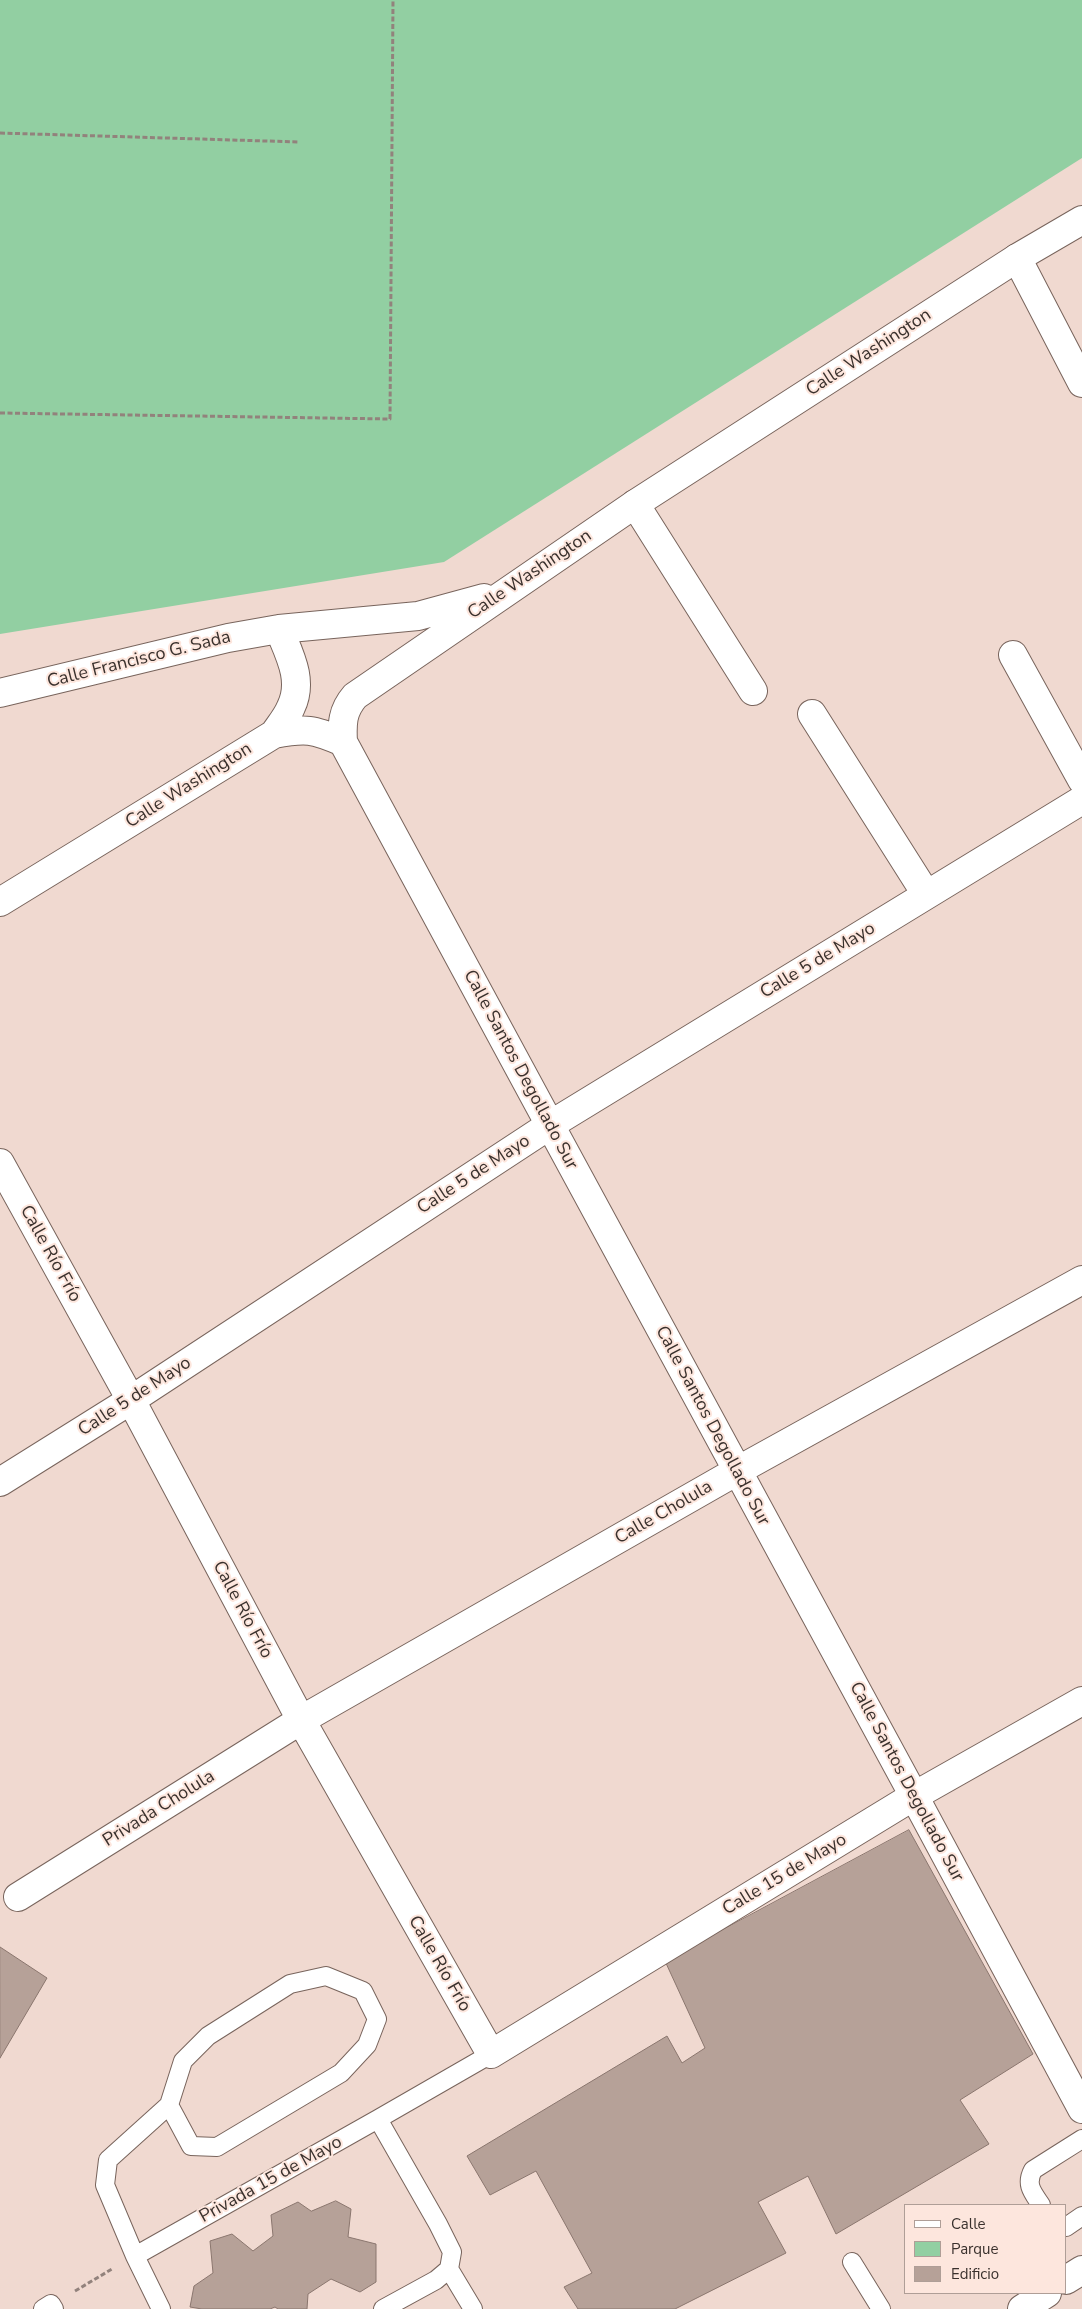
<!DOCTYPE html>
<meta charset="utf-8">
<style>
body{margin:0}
#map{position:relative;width:1082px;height:2309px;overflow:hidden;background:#f0d9d0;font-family:"Nunito Sans",sans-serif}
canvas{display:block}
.legend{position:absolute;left:904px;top:2204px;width:162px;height:90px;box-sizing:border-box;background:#fde6dd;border:1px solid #af9e97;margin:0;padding:6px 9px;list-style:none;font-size:15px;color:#3a312d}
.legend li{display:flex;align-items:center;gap:10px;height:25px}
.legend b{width:25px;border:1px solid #af9e97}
</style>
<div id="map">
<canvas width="1082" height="2309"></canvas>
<ul class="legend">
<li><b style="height:6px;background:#fff"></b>Calle</li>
<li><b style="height:14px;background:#92cfa2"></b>Parque</li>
<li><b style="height:14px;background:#b6a198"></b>Edificio</li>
</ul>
</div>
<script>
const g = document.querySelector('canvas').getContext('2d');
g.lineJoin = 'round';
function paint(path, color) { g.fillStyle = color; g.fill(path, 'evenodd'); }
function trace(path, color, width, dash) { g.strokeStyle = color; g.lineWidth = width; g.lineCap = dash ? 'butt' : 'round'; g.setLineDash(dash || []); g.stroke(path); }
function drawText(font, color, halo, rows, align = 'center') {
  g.font = font + ' "Nunito Sans",sans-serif'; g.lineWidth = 4; g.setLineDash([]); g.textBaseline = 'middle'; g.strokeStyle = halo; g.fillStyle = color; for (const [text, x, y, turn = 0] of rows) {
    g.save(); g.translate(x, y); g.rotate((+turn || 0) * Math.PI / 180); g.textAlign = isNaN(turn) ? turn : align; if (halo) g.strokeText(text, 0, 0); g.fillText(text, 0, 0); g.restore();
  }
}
const green = new Path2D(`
 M0 0H1082V158L444 562 0 634Z`);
const building = new Path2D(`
 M909 1830 1033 2054 960 2100 989 2144 836 2234 808 2176 758 2202 786 2253 675 2309H578L564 2287 592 2273 536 2171 490 2195 467 2156 667 2036 682 2063 705 2048 665 1961Z
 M0 1947 47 1978 0 2058Z
 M336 2201 351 2209 348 2237 376 2244V2282L360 2292 331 2279 308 2294 307 2309H278L275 2307 270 2309H202L190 2307 194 2286 213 2273 210 2241 232 2234 253 2251 273 2236 271 2215 298 2202 311 2211Z`);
const path = new Path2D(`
 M0 133 299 142
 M0 413 390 419 393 0
 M75 2291 112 2269`);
const service = new Path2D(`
 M378 2119 438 2224 452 2252 449 2269 436 2280 383 2309
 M1041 2205C1033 2193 1025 2185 1033 2170L1082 2139
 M1066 2227 1082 2216
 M135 2256 378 2119 491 2054
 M852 2262 881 2309
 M449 2269 473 2309
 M43 2309 51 2304 54 2309
 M161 2309 135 2256 105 2185 108 2160 169 2105 183 2061 208 2036 290 1984 326 1976 363 1991 377 2019 367 2045 341 2073 217 2147 191 2146 169 2105`);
const minor = new Path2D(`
 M1017 258 1082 383
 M635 504 753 691
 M1013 655 1082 780
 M812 714 926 894
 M0 1163 131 1400 301 1720 491 2054 914 1796 1082 1701
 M0 1482 131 1400 550 1125 914 1796 1082 2109
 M18 1897 301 1720 737 1471 1082 1280
 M1066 2280 1082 2270
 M1022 2309 1047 2293`);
const tertiary = new Path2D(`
 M1082 220 1017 258 635 504 355 696C342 711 342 724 343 742L550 1125 1082 800
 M0 693 228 638 279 629 418 616 484 598
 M274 734C280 725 287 717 291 707 304 680 289 654 279 629
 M0 902 274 734C306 728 313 729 343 742`);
const streetNames = [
 ["Calle Washington",869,353,-33],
 ["Calle Washington",530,575,-34],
 ["Calle Francisco G. Sada",139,660,-14],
 ["Calle Washington",189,786,-32],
 ["Calle 5 de Mayo",818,961,-31],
 ["Calle Santos Degollado Sur",520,1070,62],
 ["Calle 5 de Mayo",474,1175,-33],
 ["Calle Río Frío",50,1254,61],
 ["Calle 5 de Mayo",135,1397,-33],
 ["Calle Santos Degollado Sur",712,1426,62],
 ["Calle Cholula",664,1513,-30],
 ["Calle Río Frío",242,1610,62],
 ["Calle Santos Degollado Sur",906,1782,62],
 ["Privada Cholula",159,1809,-32],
 ["Calle 15 de Mayo",785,1875,-31],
 ["Calle Río Frío",439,1964,60],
 ["Privada 15 de Mayo",271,2180,-29]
];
paint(green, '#92cfa2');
paint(building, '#b6a198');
trace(building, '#8a766e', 1);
trace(service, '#78645c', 20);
trace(minor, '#78645c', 30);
trace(tertiary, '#78645c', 30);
trace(path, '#92827c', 3, [5, 2.5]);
trace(service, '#fff', 18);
trace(minor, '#fff', 28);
trace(tertiary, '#fff', 28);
drawText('18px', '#3a312d', '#fde6dd', streetNames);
</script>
